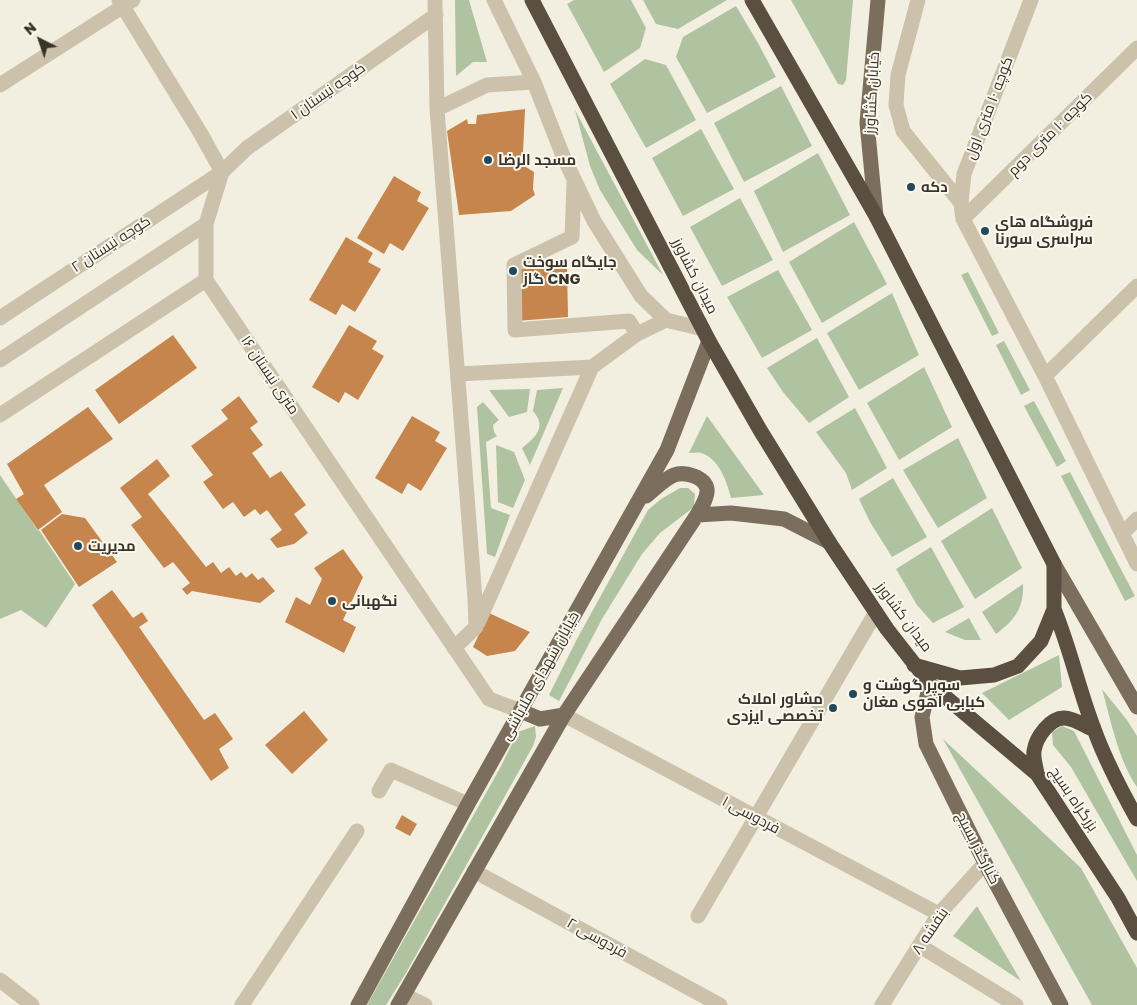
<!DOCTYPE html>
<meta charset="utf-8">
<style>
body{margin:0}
#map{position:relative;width:1137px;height:1005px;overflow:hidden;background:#f3efe0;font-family:"Golos Text",sans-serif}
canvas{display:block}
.north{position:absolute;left:15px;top:15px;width:50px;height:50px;-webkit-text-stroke:4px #faf7ed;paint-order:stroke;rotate:319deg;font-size:14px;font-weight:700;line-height:20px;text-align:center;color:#3a332b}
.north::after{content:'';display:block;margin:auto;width:18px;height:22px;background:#3a332b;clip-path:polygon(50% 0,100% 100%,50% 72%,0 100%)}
</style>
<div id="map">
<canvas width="1137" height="1005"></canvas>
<div class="north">N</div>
</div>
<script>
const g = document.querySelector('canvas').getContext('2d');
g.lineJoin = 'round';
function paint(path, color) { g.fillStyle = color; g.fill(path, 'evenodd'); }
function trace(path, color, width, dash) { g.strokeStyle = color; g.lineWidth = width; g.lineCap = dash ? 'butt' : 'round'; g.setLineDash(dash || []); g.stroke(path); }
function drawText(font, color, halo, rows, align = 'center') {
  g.font = font + ' "Golos Text",Cairo,sans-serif'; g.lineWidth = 4; g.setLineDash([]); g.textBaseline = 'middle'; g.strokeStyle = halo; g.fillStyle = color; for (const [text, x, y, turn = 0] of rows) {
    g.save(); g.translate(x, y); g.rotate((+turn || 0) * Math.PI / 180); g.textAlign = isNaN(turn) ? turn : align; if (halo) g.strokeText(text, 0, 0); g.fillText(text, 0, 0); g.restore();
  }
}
const green = new Path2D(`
 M455 0H469L487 62H473L456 76Z
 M574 0H631L646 28 640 48 604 72 567 4Z
 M643 0H727L678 29 656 24Z
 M791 0H853L846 80 843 85 838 84Z
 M736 6 758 43 776 77 707 113 676 57 683 37Z
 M645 59 666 65 696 120 646 148 610 84Z
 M781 86 812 146 744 182 714 123Z
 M575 110 663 275 637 250 600 190 590 166Z
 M701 129 734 189 683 216 652 158Z
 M818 153 850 215 783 252 754 191Z
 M740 198 773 260 722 286 690 227Z
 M854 222 887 284 822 323 789 262Z
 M778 270 812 330 762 358 727 297Z
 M968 272 999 333 992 336 961 275Z
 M892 293 919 355 859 390 827 333Z
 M817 338 849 397 809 423 783 392 767 368Z
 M1004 341 1030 390 1021 395 996 345Z
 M924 367 952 427 899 460 867 403Z
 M563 388 530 465 522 448C536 437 547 427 533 411L537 390Z
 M530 389 527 412 509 417 489 390Z
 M1034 401 1066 461 1057 467 1024 406Z
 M483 402 499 420 493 425 494 432 497 436 486 442 491 508 510 515 495 557 487 554 477 407Z
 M855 408 887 468 852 490 846 473 816 432Z
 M707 416 764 495 731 498C727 482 719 458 701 453 698 452 693 453 689 453Z
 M958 438 987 498 938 528 903 470Z
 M496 445 514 452 525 480 513 508 498 502Z
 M1070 472 1135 596 1125 601 1061 476Z
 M0 475 38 531 39 530 75 584 46 628 21 610 0 619Z
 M893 478 927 537 892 557 870 522 859 499Z
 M680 488H688L695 494 694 507 660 533 642 554 602 619 559 701 549 695 577 639 648 510 661 499Z
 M992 508 1022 568 975 599 941 541Z
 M931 547 964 607 933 623 917 605 896 569Z
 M1023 584C1024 608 1015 620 996 634L982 612Z
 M969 618 981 640H965L945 632Z
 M1059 655 1062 687 1009 720 982 693Z
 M1102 689 1127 720 1137 736V787C1118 759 1111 721 1102 689Z
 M535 726 536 737 533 746 406 973 386 1005H367L500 768 518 732Z
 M1062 726 1074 731 1137 855V881L1071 767 1053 745 1052 732Z
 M943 739 1081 868 1137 968V1005H1092Z
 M977 906 1021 981 953 936Z`);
const building = new Path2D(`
 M525 109 523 153 526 167 534 172 533 189 535 195 511 211 459 215 447 131 467 119 468 124H476L477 115Z
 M394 176 421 192 417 201 429 208 403 251 390 243 384 254 357 238Z
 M346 237 373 253 368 262 381 269 355 312 342 304 336 315 309 300Z
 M567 266 568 317 516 321 519 269Z
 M349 325 377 341 372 349 384 356 358 400 345 392 339 403 312 387Z
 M173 335 197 368 119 424 95 390Z
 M239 396 258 422 250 428 263 445 252 453 270 478 281 471 306 505 294 514 308 533 294 544 277 548 270 539 282 530 267 510 260 515 255 509 244 517 233 502 223 509 203 482 213 475 191 446 228 419 221 410Z
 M88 407 113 439 44 485 62 512 38 530 16 499 24 494 7 464Z
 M412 416 440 432 435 441 447 448 421 491 408 483 402 494 375 478Z
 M157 459 170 476 148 494 206 567 213 562 221 573 229 567 236 576 241 572 246 578 252 573 258 580 263 577 275 591 260 603 192 591 187 595 182 589 190 583 173 562 164 568 131 525 142 517 120 488Z
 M62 514 85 518 117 562 79 587 41 530Z
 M343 549 363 577 343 620 356 627 344 653 285 622 296 597 310 605 322 579 314 568Z
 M112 590 133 618 142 612 148 621 139 627 204 720 215 713 233 739 219 749 229 768 211 781 92 605Z
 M489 613 530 632 515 651 487 656 473 647Z
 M304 711 328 740 292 774 265 745Z
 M402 815 417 824 410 836 395 828Z`);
const minor = new Path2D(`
 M119 0 201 134 222 172 206 224V280L489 699 521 711
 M435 0 437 109 475 599 476 627 454 648
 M494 0 534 82 563 156 594 221 641 296 666 320 703 329
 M918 0 898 75 896 105 903 131 961 203
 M1031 0 964 174 961 203 963 219 1045 376 1137 564
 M0 85 133 0
 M437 109 487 85 534 82
 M574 183 572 237 514 265 515 330 629 321 637 334
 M963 219 1137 48
 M0 318 222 172 247 148 436 15
 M0 360 206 224
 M458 374 592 367
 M1045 376 1137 286
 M0 415 206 280
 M1122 534 1137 519
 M478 623 592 367 637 334 666 320
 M564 715 939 914
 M379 791 391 770 468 804
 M474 871 720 1005
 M698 916 876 612
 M920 946 1016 1005
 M0 980 32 1005
 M404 995 425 1005
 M242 1005 357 831
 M882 1005 939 914 985 863`);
const major = new Path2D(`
 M876 216 867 123 878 0
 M646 496C655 489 664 479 674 475 685 471 705 477 707 489 708 497 701 508 697 515
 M1054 564 1137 707
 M930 684 922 717 926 744 985 863 1061 1005
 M521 711 540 719 564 715
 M358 1005 468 804 667 450 709 341
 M398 1005 564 715 697 515 731 513 784 519 829 542`);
const highway = new Path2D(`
 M532 0 709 341 760 430 829 542 887 629 930 684 1037 774 1118 898 1137 933
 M752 0 876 216 1054 564V609L1041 641 1018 666 994 675 960 678 914 665
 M1054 609C1070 648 1079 690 1094 729 1105 760 1121 790 1137 819
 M1037 774C1036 767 1033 758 1034 751 1036 737 1050 718 1064 718 1074 718 1085 726 1094 730`);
const markers = [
 [488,160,5,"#204a5c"],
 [911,187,5,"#204a5c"],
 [985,231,5,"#204a5c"],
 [513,271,5,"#204a5c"],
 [78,546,5,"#204a5c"],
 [332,601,5,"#204a5c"],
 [853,694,5,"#204a5c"],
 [833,708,5,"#204a5c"]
];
const streetNames = [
 ["کوچه نیستان ۱",328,91,-35],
 ["خیابان کشاورز",872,93,-87],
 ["کوچه ۱۰ متری اول",989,108,-69],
 ["کوچه ۱۰ متری دوم",1050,134,-45],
 ["کوچه نیستان ۲",111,244,-33],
 ["میدان کشاورز",695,276,63],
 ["۱۶ متری نیستان",270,375,56],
 ["میدان کشاورز",904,617,53],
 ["خیابان شهدای ملاباشی",540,676,-61],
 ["بزرگراه بسیج",1074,799,56],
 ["فردوسی ۱",751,815,28],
 ["کنارگذر بسیج",978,848,63],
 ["بنفشه ۸",930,931,-56],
 ["فردوسی ۲",597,938,29]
];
const poiNames = [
 ["مسجد الرضا",498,160],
 ["دکه",921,187],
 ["فروشگاه های",995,222],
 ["سراسری سورنا",995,239],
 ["جایگاه سوخت",523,262],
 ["گاز CNG",523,279],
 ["مدیریت",88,546],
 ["نگهبانی",342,601],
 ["سوپر گوشت و",863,685],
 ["کبابی آهوی مغان",863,702],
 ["مشاور املاک",823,699,"right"],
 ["تخصصی ایزدی",823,716,"right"]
];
paint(green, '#afc3a0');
paint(building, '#c5854c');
trace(minor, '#ccc2ac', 15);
trace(major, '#7c6e5c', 15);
trace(highway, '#5b4f42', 15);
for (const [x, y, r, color] of markers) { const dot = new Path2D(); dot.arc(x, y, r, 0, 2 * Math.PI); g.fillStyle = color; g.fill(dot); trace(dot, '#faf7ed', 2); }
drawText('15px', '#3a332b', '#faf7ed', streetNames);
drawText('bold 15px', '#3a332b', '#faf7ed', poiNames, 'left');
</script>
